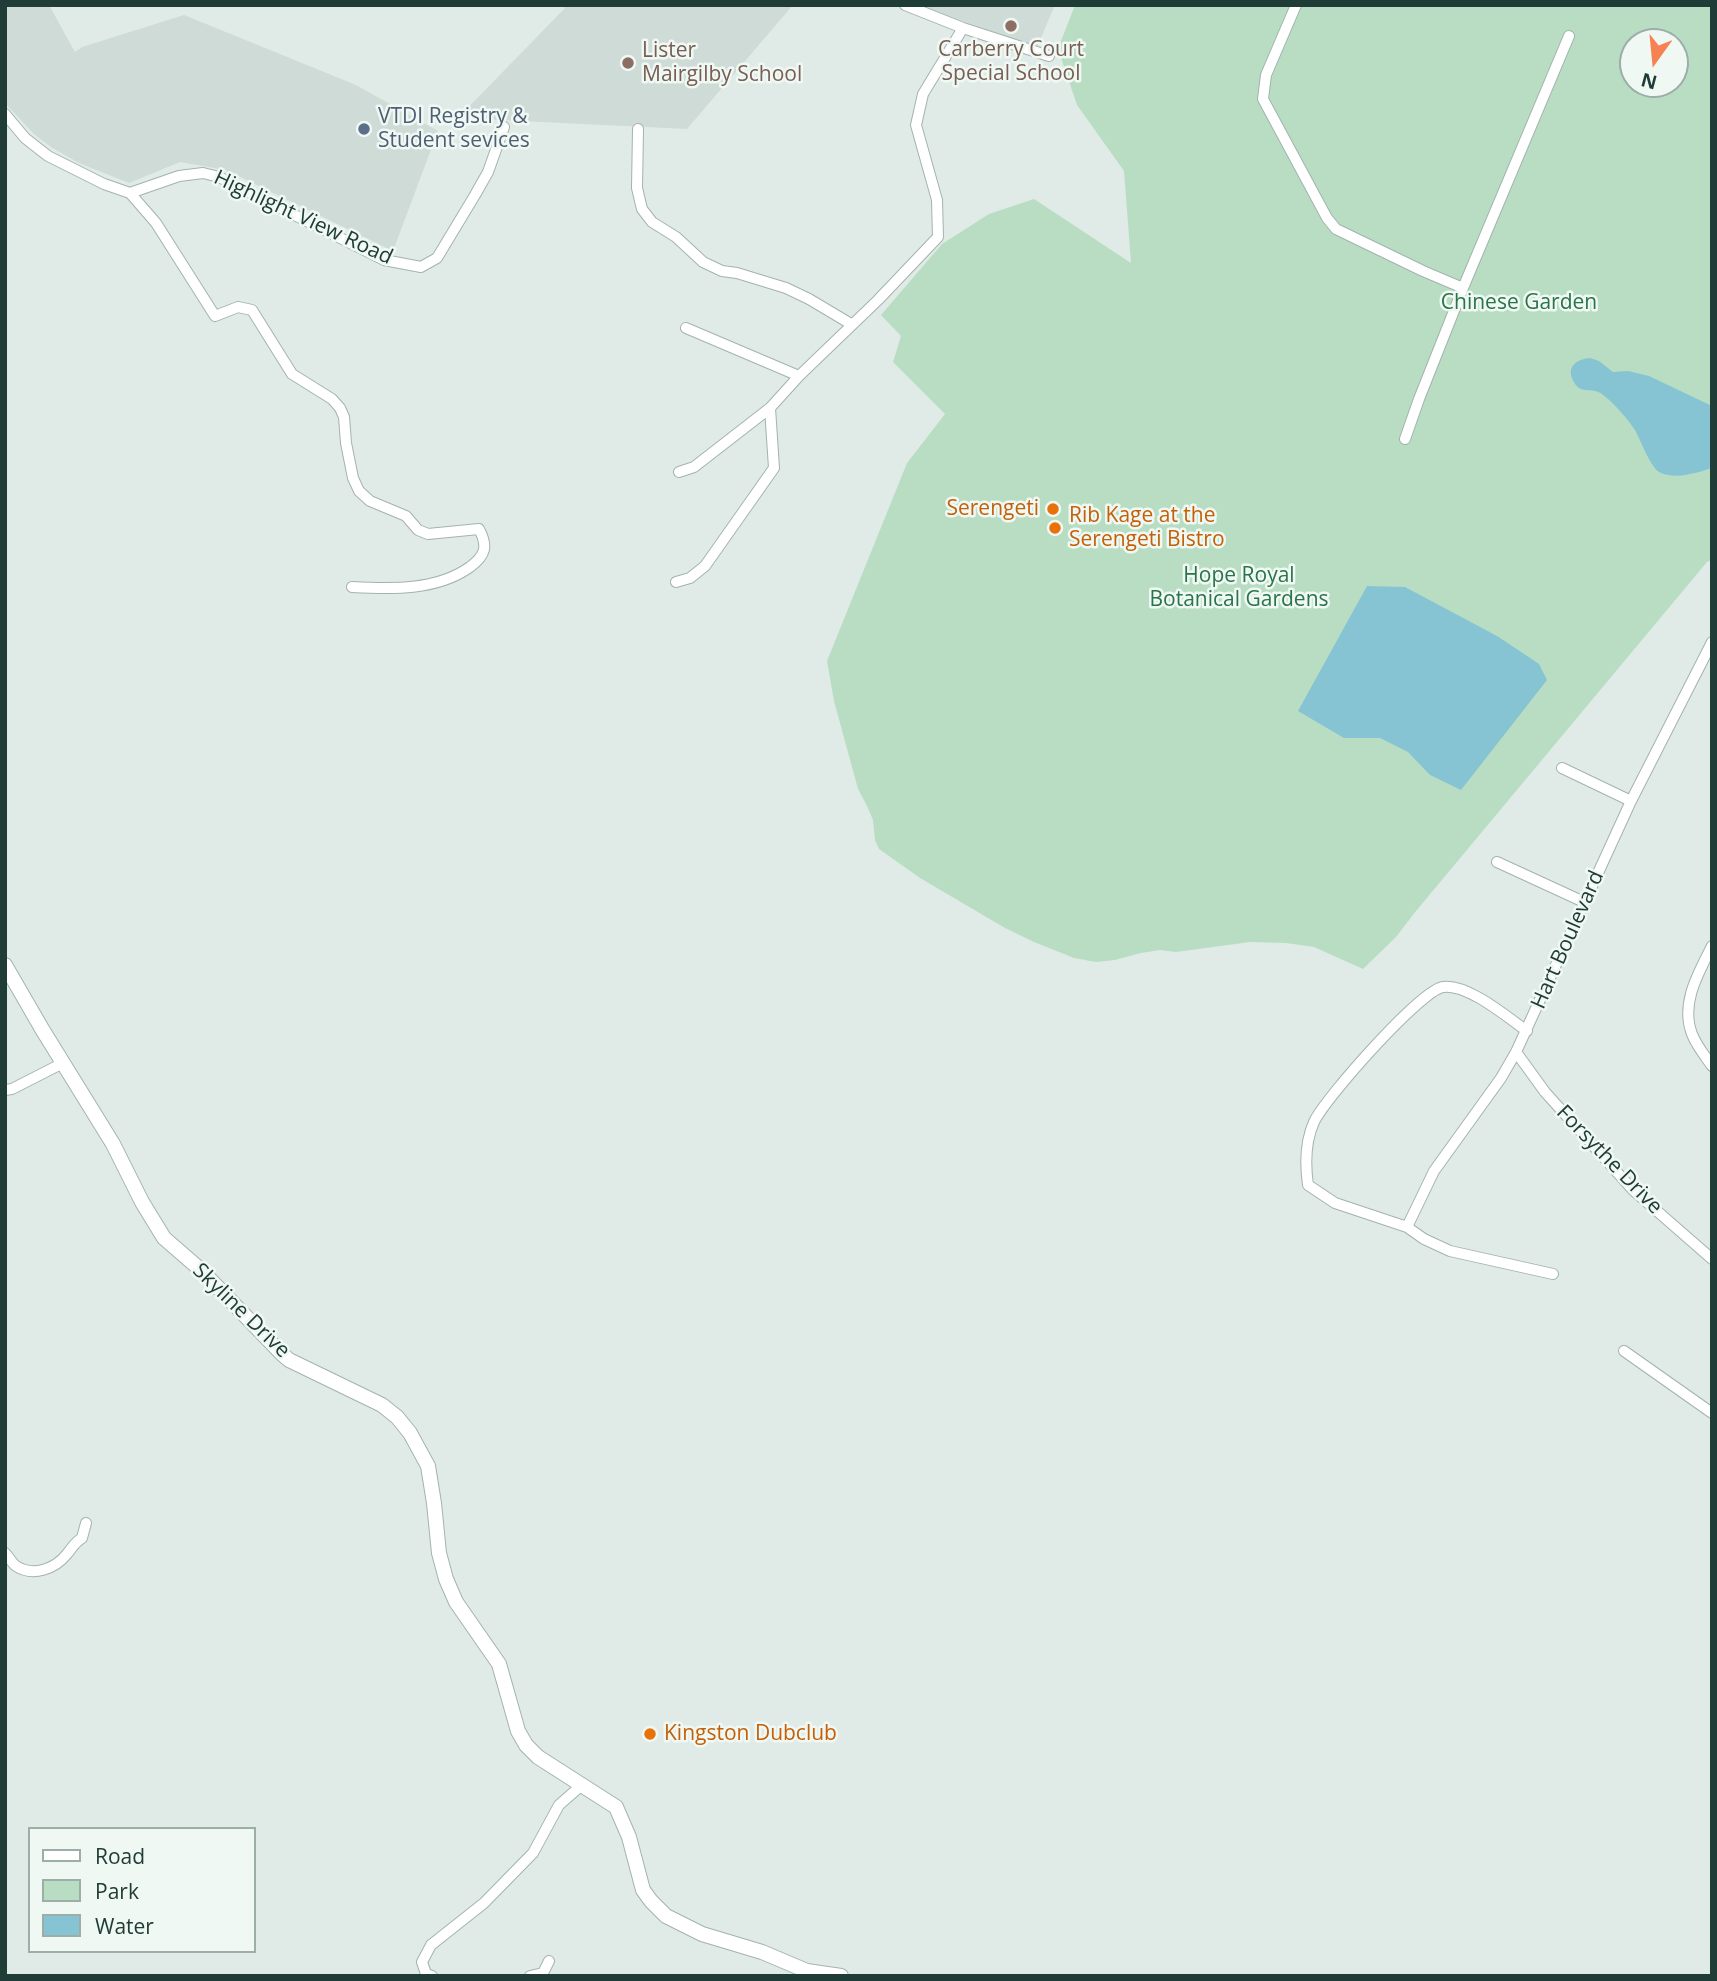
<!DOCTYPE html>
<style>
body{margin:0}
#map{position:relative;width:1717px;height:1981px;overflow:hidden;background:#e0ebe7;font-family:"Open Sans",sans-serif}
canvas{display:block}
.frame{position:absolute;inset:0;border:7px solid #203c36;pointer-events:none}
.legend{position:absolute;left:28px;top:1827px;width:228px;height:126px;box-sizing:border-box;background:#f0f8f4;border:2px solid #9dada8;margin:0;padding:9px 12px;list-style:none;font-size:21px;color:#203c36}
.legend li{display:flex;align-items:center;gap:14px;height:35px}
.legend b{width:35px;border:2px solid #9dada8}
.north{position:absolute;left:1619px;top:28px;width:70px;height:70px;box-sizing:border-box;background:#f0f8f4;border:2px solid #9dada8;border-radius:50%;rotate:195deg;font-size:19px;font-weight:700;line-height:28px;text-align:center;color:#203c36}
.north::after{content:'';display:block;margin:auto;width:24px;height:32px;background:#f68153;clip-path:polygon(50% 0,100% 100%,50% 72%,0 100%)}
</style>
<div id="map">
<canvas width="1717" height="1981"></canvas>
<div class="frame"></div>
<ul class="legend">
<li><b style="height:9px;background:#fff"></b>Road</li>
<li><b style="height:19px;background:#b8ddc3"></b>Park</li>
<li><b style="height:19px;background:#86c4d3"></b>Water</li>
</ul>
<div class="north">N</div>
</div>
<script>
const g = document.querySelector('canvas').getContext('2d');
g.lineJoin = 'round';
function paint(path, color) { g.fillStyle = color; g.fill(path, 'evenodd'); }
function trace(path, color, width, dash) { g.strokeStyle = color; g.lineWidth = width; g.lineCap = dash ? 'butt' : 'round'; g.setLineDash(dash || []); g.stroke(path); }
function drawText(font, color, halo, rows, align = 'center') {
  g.font = font + ' "Open Sans",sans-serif'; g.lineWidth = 5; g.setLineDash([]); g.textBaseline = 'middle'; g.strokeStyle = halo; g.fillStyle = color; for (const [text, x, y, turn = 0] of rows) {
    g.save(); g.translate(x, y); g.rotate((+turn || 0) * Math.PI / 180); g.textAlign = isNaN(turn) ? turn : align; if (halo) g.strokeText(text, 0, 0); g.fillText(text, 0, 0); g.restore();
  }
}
const built = new Path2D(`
 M5 5H49L75 52 82 47 184 15 356 85 438 131 393 251 226 170 180 162 129 183 79 163 51 147 34 134 5 103Z
 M559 5H793L687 129 458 118 565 8Z
 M916 5H1055L1037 47Z`);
const green = new Path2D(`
 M1075 5H1712V560L1707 562 1416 911 1396 937 1363 969 1314 947 1286 943 1250 942 1176 952 1160 950 1141 953 1115 960 1096 962 1074 958 1034 942 1005 928 920 878 879 849 875 840 873 820 867 806 858 789 834 701 827 661 907 463 945 414 893 362 901 336 881 315 942 244 989 214 1034 199 1131 263 1124 171 1077 105 1058 49ZM1633 42H1675V84H1633Z`);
const water = new Path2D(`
 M1590 358 1599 361 1613 372 1628 371 1649 376 1712 406V468C1697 473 1674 480 1659 472 1650 466 1641 441 1635 430 1627 418 1614 403 1602 394 1592 386 1579 397 1572 378 1567 365 1579 359 1590 358Z
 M1367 586 1405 587 1497 636 1539 664 1547 680 1461 790 1430 775 1408 752 1380 738H1344L1298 711Z`);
const minor = new Path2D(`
 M905 5 963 28 1049 56
 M1296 5 1266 75 1263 99 1327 218 1336 229 1423 271 1463 288
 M5 114 25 138 48 156 104 184 130 193 179 176 203 173 219 177 384 260 421 267 437 258 475 195 488 172 504 127
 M638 129 637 188 642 209 652 222 676 237 703 262 722 271 737 273 786 288 809 299 851 324
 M130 193 156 223 215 316 238 307 252 310 292 374 332 399 340 408 344 417 346 443 353 478 359 491 370 501 406 516 418 530 428 534 479 529C488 546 486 555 470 567 436 591 392 589 352 587
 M686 328 799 376
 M1405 439 1419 399 1463 288 1569 36
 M679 472 694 467 770 408 799 376 878 300 938 237 937 200 916 125 923 94 963 28
 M676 582 690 578 705 566 774 468 770 408
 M1562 768 1631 801
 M1497 862 1584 902
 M1712 946C1699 972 1680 1003 1692 1034 1696 1045 1705 1056 1712 1066
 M1527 1031C1507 1017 1467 983 1443 987 1421 990 1325 1098 1314 1122 1305 1142 1305 1164 1308 1185L1335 1203 1407 1227 1424 1239 1450 1251 1553 1274
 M1516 1052 1545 1092 1633 1190 1712 1259
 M5 1090 12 1089 63 1063
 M1407 1227 1434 1171 1501 1078 1516 1052 1631 801 1712 642
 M1624 1351 1712 1413
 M5 1553C9 1557 12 1563 16 1566 33 1577 55 1569 67 1554 72 1548 74 1543 82 1538L86 1523
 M432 1976 426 1974 422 1962 431 1945 484 1903 533 1853 559 1805 583 1784
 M530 1976 543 1973 549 1961`);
const tertiary = new Path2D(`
 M5 965 42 1029 113 1144 142 1202 164 1238 202 1271 282 1354 289 1360 382 1405 397 1417 410 1433 428 1466 434 1503 439 1553 446 1579 456 1602 499 1664 518 1731 526 1745 538 1757 616 1807 629 1837 643 1890 651 1901 666 1916 702 1934 762 1952 807 1971 841 1976`);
const markers = [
 [1011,26,7,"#8d6e63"],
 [628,63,7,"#8d6e63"],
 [364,129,7,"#5c6f8a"],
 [1053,509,7,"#e8710a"],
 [1055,528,7,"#e8710a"],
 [650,1734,7,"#e8710a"]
];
const educationNames = [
 ["Carberry Court",1011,50],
 ["Special School",1011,74],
 ["Lister",642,51,"left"],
 ["Mairgilby School",642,75,"left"]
];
const serviceNames = [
 ["VTDI Registry &",378,117],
 ["Student sevices",378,141]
];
const streetNames = [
 ["Highlight View Road",303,218,25],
 ["Hart Boulevard",1568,940,-66],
 ["Forsythe Drive",1609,1160,46],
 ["Skyline Drive",241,1311,44]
];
const parkNames = [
 ["Chinese Garden",1519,303],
 ["Hope Royal",1239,576],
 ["Botanical Gardens",1239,600]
];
const foodNames = [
 ["Serengeti",1039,509,"right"],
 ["Rib Kage at the",1069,516],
 ["Serengeti Bistro",1069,540],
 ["Kingston Dubclub",664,1734]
];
paint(built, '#cedbd6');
paint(green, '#b8ddc3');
paint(water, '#86c4d3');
trace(minor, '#a3b3ae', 12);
trace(tertiary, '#a3b3ae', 16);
trace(minor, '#fff', 10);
trace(tertiary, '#fff', 14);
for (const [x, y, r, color] of markers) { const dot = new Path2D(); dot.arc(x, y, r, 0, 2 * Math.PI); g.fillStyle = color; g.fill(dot); trace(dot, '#f0f8f4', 2.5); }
drawText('21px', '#785e54', '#f0f8f4', educationNames);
drawText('21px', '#4e5e75', '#f0f8f4', serviceNames, 'left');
drawText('21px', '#203c36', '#f0f8f4', streetNames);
drawText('21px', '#297449', '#f0f8f4', parkNames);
drawText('21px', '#c56008', '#f0f8f4', foodNames, 'left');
</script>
